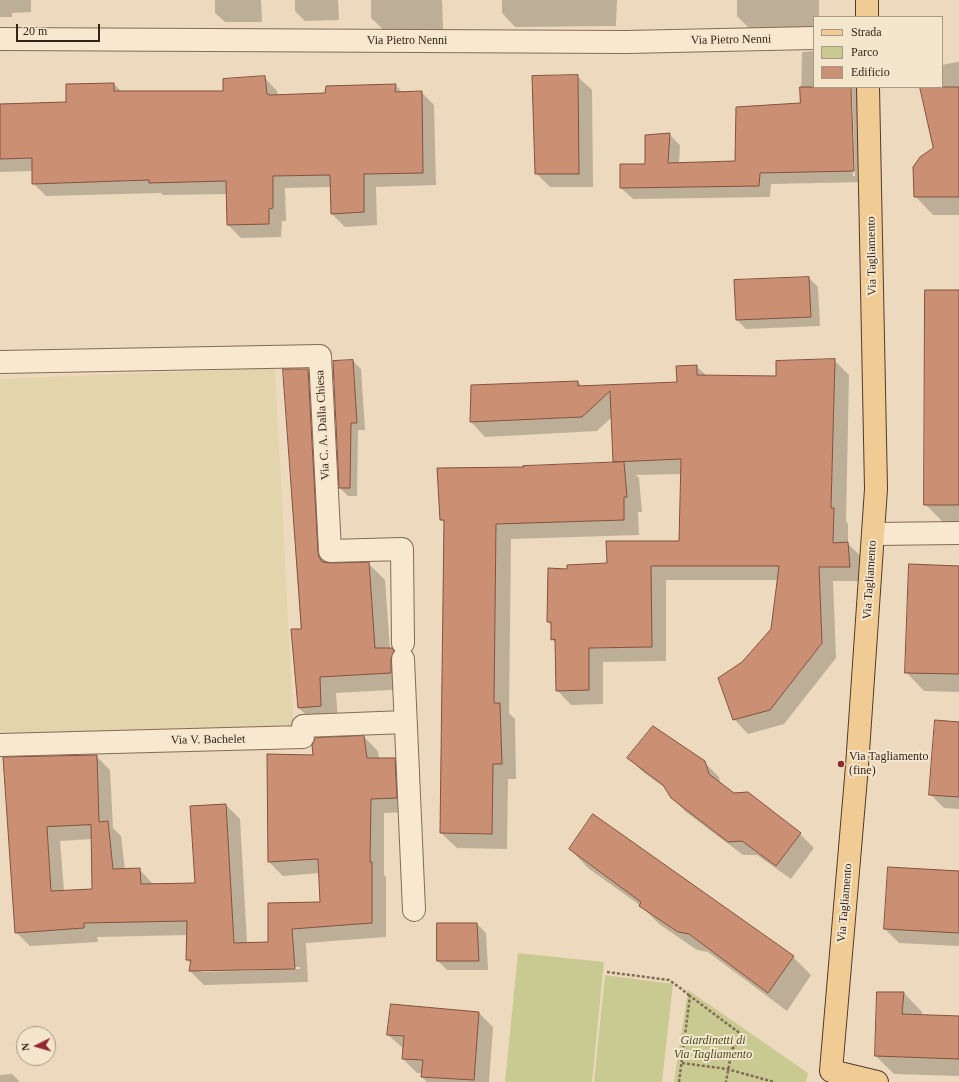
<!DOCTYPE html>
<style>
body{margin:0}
#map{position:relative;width:959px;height:1082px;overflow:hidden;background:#eddabe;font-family:Georgia,serif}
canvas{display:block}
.legend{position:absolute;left:813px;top:16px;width:130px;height:72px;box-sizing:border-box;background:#f4e5cd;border:1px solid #a79886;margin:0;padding:5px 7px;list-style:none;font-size:12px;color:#34251b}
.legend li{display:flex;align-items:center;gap:8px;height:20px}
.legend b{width:20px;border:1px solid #a79886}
.north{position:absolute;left:16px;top:1026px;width:40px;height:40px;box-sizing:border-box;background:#f4e5cd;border:1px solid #a79886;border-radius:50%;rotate:265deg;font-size:11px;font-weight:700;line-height:16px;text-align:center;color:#34251b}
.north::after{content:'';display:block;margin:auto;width:14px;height:18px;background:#922833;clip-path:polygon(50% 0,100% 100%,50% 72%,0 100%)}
.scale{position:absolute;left:16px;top:24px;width:84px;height:18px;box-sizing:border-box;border:2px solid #34251b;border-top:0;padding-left:5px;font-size:12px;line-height:14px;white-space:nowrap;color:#34251b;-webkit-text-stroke:3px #f4e5cd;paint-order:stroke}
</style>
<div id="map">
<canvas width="959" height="1082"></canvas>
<ul class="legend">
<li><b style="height:5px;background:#f1cb94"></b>Strada</li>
<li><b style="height:11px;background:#c9ca92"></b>Parco</li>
<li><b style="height:11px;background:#cb8f74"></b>Edificio</li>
</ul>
<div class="north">N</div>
<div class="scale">20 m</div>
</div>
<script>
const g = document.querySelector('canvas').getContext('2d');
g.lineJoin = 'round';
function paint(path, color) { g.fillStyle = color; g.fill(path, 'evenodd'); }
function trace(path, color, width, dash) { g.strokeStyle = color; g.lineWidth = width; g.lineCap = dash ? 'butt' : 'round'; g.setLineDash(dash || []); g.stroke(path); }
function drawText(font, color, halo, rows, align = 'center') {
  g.font = font + ' Georgia,serif'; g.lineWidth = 4; g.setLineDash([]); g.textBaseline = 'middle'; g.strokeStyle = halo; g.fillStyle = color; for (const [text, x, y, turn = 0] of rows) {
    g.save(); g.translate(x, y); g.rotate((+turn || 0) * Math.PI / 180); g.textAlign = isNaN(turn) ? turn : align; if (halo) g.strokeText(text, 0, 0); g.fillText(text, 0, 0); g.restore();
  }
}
const farmland = new Path2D(`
 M275 368 294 733 0 738V379Z`);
const green = new Path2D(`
 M518 953 604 962 592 1082H505Z
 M605 975 673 984 662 1082H594Z
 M688 990 808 1073 806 1082H674Z`);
const shadow = new Path2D(`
 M0 0H31V12L12 13V17H0Z
 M215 0H261L262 22H225L215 13Z
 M295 0H338L339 20 305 21 295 11Z
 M371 0H442L443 29 386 32 371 18Z
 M502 0H617L616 26 515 27 502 13Z
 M737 0H819V17H814V29H750L737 16Z
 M814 51V87H850L853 176H855L852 87H861L865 182 771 184 770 197 633 199 621 188 646 165 669 134 680 145 679 164 736 162 801 104 802 52Z
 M957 62H959V215H933L915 196 934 149 921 87H942V65Z
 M577 76 592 90 593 187H550L536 173Z
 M264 77 277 91 278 96 333 94 395 85 403 93 421 92 434 105 436 185 376 187 377 225 345 227 332 214 331 187 285 188 286 221H282L281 237 241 238 228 225 227 194 163 195 161 193 46 196 33 183V171L0 172V105L67 103 114 84 122 92H224Z
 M809 278 818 287 820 326 746 329 737 320Z
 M959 291V523H944L925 504Z
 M834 360 849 375 846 521 848 524V544L863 558 865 581H833L836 658 784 724 748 734 734 719 743 663 771 629 778 580H666V661L603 662V704L571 705 557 690 556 644 552 639V626L548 622 568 570 608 564 680 542 682 474 636 475 639 478 642 512H638L639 535 511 539 509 713 515 719 516 779H508L507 849 457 848 441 833 445 523 441 520 525 468 616 463 614 461 612 417 597 431 485 437 471 422 472 386 578 382 583 387 678 383 696 366 707 376 777 377Z
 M353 361 361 369 365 430H358L357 496H348L340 488 334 362Z
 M308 370 324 386 334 564 368 563 385 580 390 649H391L408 666 407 689 336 693 338 722 316 725 299 708 292 630H302Z
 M959 567V692L924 691 906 672Z
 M959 723V809L944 808 930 794Z
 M364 737 378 751 379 759H394L408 773 410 812 384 813V875L386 877V937L306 943 308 982 204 985 190 971 191 964 187 960 188 935 97 937 98 942 30 946 16 932 4 758 96 756 110 770 113 828 121 836 125 870 139 869 154 885 196 884 226 805 240 819 247 943H269L321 903 319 873 283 876 269 862 314 756ZM92 839 93 890 64 891 60 841ZM300 967V969L202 972 200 970Z
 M629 758 704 762 719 777 721 785 733 794 800 834 814 848 791 879 757 855H743L686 812 672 798 668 790 643 772Z
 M570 849 793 957 811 975 787 1011 708 952 697 950 659 924 641 906 588 868Z
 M959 872V946L899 943 885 929Z
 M477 924 486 933 488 970H447L438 961Z
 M878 993H904L922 1012V1015L959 1017V1076L894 1074 876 1056Z
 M479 1013 493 1027 489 1082H427L422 1077V1073H417L403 1059 404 1049 388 1035Z
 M12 1074 20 1082H0V1075Z`);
const building = new Path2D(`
 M578 75 579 174H535L532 76Z
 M265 76 267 94 271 95 325 93 326 86 396 84 395 92 422 91 423 173 364 174V212L331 214 330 175 273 176V208L269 209V224L227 225 226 181 149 183V180L32 184V158L0 159V104L66 102V84L114 83V91H223V79Z
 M800 87H851L854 171 760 173 759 186 620 188V164H645V135L670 133 668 163 735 161 736 107 800 103Z
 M920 87H959V197H914L913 167 920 157 933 148Z
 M809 277 811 317 736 320 734 280Z
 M925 290H959V505H924Z
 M835 359 831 508H834L833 543 848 542 850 567H819L822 643 770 710 733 720 718 678 742 662 771 629 779 566H651L652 647 589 648V690L556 691 555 639 551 640V622H547L548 568 567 569V565L607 563 606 541H679L681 459 613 462 610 391 582 417 470 422 471 385 578 381V386L677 382 676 366 697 365V375L776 376V361Z
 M353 360 357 423H351L350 488H339L333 361Z
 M283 369H308L318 552 319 557 322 562 330 563 369 562 375 648H392L394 651 391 659V673L320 677 321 706 298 708 291 629H301Z
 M624 462 627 497H624V520L496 524 494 703H500L502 764H493L492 834 440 833 444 520H440L437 468 524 467 523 466Z
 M909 564 959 566V674L905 673Z
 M935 720 959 722V797L929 795Z
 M653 726 705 761 709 774 734 793 748 792 801 833 776 866 742 841 728 842 671 798 663 785 627 758Z
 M364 736 367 758H395L397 798 371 799 370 862H372V923L292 929 295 969 189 971 191 960H186L187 921 84 923V928L15 933 3 757 97 755 99 822 108 821 113 869 140 868 141 884 195 883 190 806 226 804 234 943 268 942V903L320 902 318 859 268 862 267 754 313 755 312 745 315 738ZM91 825 92 889 51 891 47 827Z
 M593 814 794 956 768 993 689 934 678 932 639 906 641 902 569 849Z
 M888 867 959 871V933L884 929Z
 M437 923H477L479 961H437Z
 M877 992H904L902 1014 959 1016V1059L875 1056Z
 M391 1004 479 1012 474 1080 421 1077 423 1060 402 1059 404 1036 387 1035Z`);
const path = new Path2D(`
 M607 972 669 980 679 987 690 996
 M682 1063 727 1069 774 1082
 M679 1082 690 996 745 1037 732 1049 726 1082`);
const minor = new Path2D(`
 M0 39 626 42 814 38
 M0 362 320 356 330 551 402 549 403 643
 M874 534 959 533
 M403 659 414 910
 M0 745 303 737V726L405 722`);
const major = new Path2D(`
 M867 17V0
 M868 87 876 489 857 766 831 1071 877 1082`);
const markers = [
 [841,764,4,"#922833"]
];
const streetNames = [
 ["Via Pietro Nenni",731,40,-1],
 ["Via Pietro Nenni",407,41],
 ["Via Tagliamento",872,256,-91],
 ["Via C. A. Dalla Chiesa",323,425,-93],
 ["Via Tagliamento",870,580,-86],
 ["Via V. Bachelet",208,740,-1],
 ["Via Tagliamento",845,903,-85]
];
const poiNames = [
 ["Via Tagliamento",849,757],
 ["(fine)",849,771]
];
const parkNames = [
 ["Giardinetti di",713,1041],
 ["Via Tagliamento",713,1055]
];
paint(farmland, '#e2d4ab');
paint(green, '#c9ca92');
paint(shadow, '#0003');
paint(building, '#cb8f74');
trace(building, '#83523d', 1);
trace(minor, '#846b57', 24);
trace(major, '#523a2c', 24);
trace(path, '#846b57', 2.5, [3, 2]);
trace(minor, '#f8e8d0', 22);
trace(major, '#f1cb94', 22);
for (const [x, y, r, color] of markers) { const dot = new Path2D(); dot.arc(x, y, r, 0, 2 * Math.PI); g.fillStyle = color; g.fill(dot); trace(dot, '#f4e5cd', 1.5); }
drawText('12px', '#34251b', '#f4e5cd', streetNames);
drawText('12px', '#34251b', '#f4e5cd', poiNames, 'left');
drawText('italic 12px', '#495022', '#f4e5cd', parkNames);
</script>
